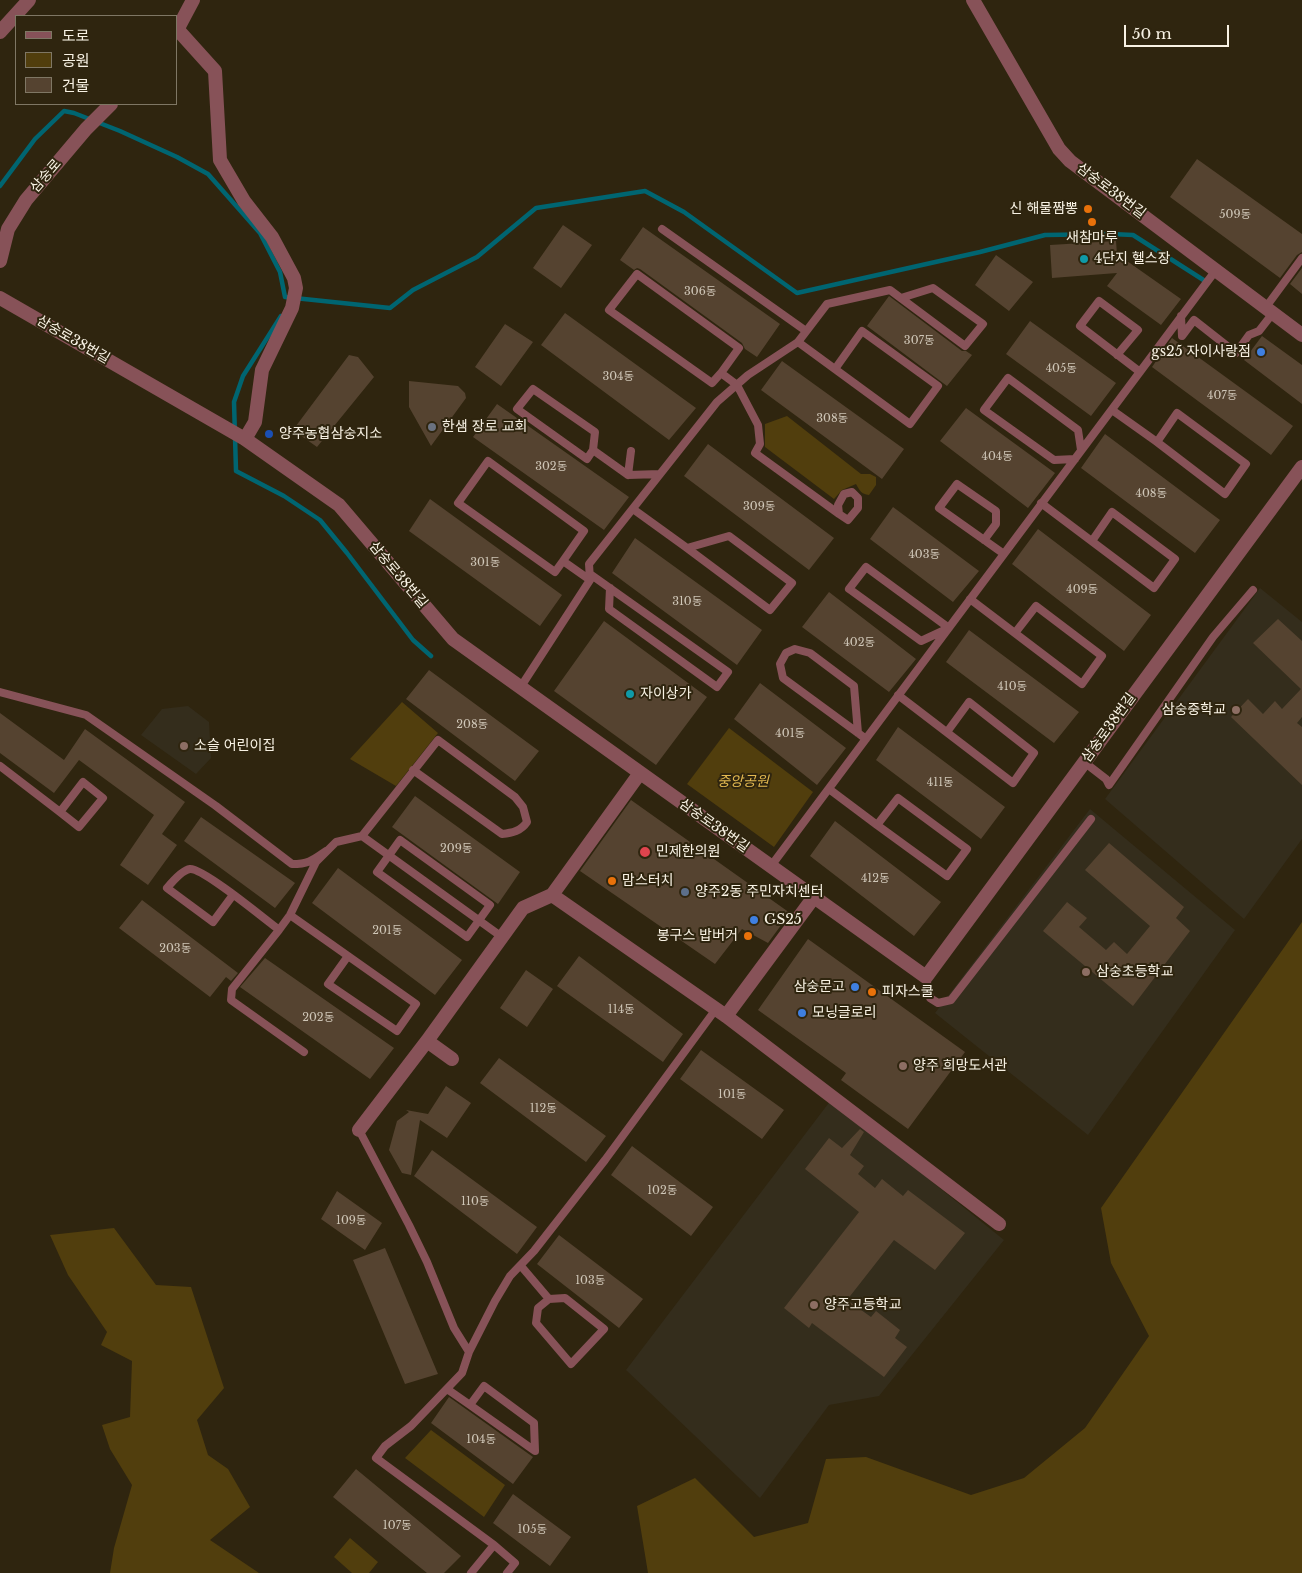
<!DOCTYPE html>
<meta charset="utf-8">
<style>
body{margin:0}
#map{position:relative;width:1302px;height:1573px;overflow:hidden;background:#2f250f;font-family:"Libre Baskerville","Noto Sans KR",serif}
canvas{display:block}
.legend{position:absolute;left:15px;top:15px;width:162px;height:90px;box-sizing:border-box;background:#2f250f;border:1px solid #7f7764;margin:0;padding:6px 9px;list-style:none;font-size:15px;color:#f8f2e4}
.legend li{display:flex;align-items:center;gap:10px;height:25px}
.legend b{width:25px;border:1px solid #7f7764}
.scale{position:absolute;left:1124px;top:25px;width:105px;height:22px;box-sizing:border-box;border:2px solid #f8f2e4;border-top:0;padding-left:6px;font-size:15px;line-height:18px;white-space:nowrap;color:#f8f2e4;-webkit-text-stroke:4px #2f250f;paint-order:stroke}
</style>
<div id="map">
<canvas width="1302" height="1573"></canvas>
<ul class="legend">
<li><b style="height:6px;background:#875258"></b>도로</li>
<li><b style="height:14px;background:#513e0d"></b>공원</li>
<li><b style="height:14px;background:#554330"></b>건물</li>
</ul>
<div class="scale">50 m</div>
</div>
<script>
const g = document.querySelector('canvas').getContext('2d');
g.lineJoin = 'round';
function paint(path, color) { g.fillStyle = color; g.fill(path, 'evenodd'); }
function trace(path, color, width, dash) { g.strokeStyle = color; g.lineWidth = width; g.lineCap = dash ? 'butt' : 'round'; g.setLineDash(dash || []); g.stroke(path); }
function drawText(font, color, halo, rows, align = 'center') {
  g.font = font + ' "Libre Baskerville","Noto Sans KR",serif'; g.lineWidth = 4; g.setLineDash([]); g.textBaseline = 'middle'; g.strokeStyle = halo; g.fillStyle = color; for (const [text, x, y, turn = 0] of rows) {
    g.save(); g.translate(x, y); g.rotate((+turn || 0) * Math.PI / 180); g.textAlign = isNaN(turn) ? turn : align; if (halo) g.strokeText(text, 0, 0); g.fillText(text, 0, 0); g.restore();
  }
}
const education = new Path2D(`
 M1260 588 1302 622V839L1244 919 1105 799Z
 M188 706 209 722 211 758 196 774 141 735 162 709Z
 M1090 809 1235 930 1088 1135 935 1013Z
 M831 1100 1004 1240 879 1396 829 1405 760 1498 626 1370Z`);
const green = new Path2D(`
 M787 416 861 474H870L876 477V485L869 495C861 494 860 491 856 484L842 490 834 499 765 447V424Z
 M402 702 438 733 396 786 350 759Z
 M729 728 813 792 774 847 687 784Z
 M1302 922V1573H648L637 1506 695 1478 754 1537 808 1523 826 1459 866 1457 971 1495 1024 1478 1085 1428 1149 1336 1111 1263 1101 1208Z
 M114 1228 156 1285 191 1287 224 1388 197 1420 208 1455 228 1469 250 1507 210 1540 259 1573H110L114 1548 132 1485 110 1449 102 1425 130 1417 132 1361 101 1345 107 1332 68 1275 50 1235Z
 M431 1430 505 1485 484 1517 405 1458Z
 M350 1538 378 1562 369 1573H352L334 1557Z`);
const stream = new Path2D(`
 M0 186 35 139 64 111 74 113 120 131 177 157 208 174 260 233 280 272 285 297 390 308 413 290 477 257 536 208 645 191 684 212 797 293 980 252 1045 235 1111 234 1133 235 1205 281
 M281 316 243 376 234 402 236 471 284 496 320 520 347 553 413 640 431 656`);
const building = new Path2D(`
 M1197 159 1302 234V252L1297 255 1280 278 1170 197Z
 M563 225 592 245 561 288 533 268Z
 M643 227 780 324 757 357 745 349 742 343 640 269 637 268 634 270 620 260Z
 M1116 241 1117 254 1181 299 1161 325 1107 286 1117 273 1052 278 1050 245Z
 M996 255 1033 282 1009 311 975 285Z
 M1302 268V294L1290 284Z
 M889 296 962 351H966L972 355 947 386 867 326Z
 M565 313 696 408 669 440 541 345Z
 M1030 321 1116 383 1091 416 1006 354Z
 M505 324 533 342 501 386 475 367Z
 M1262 336 1302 365V404L1244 360Z
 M1172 338 1293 426 1271 455 1152 367Z
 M349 355 358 357 374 377 317 447 293 430Z
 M782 361 904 449 882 479 761 390Z
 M409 381 458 386 465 393 466 398 431 446 409 407Z
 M497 404 629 497 604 530 473 437Z
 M966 408 1055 473 1028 508 940 441Z
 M1105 434 1220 520 1195 553 1081 468Z
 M708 444 834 538 809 570 684 476Z
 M430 499 562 595 540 626 409 531Z
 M893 507 979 571 953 602 870 539Z
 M1038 529 1151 615 1124 651 1012 564Z
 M635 538 762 630 737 665 612 573Z
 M829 592 916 659 889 692 802 627Z
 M1278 619 1302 641V717L1297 723 1302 727V785L1231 717 1248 699 1263 714 1275 701 1282 709 1301 689 1253 643Z
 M604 621 707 697 656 765 554 691Z
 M969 630 1079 712 1054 743 946 662Z
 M429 670 539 751 515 781 406 699Z
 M760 683 846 748 817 785 734 719Z
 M0 713 64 760 85 729 185 802 162 834 177 845 148 885 120 865 154 815 79 760 54 793 0 753Z
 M898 727 1005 807 981 839 876 760Z
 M415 796 520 872 498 904 392 827Z
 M631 800 790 913 768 943 742 929 715 964 580 871Z
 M201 817 295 883 275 908 184 841Z
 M835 821 941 902 914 936 810 856Z
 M1109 843 1184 907 1176 918 1190 931 1133 1006 1043 931 1067 902 1087 918 1079 927 1106 950 1114 942 1127 954 1150 926 1085 870Z
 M338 868 462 960 435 995 312 903Z
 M142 900 238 973 231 981 226 977 210 997 119 928Z
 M808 939 965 1052 908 1129 841 1080 846 1073 758 1010Z
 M579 956 683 1034 663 1062 557 986Z
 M265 958 394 1048 370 1079 240 987Z
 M526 970 553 989 527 1027 500 1008Z
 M701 1050 784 1110 762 1139 680 1079Z
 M499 1058 606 1136 586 1162 480 1083Z
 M446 1086 471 1103 447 1138 420 1120 411 1175 402 1173 389 1150 397 1121 409 1112 406 1110 428 1114Z
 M860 1129 864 1132 850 1155 864 1166 858 1174 875 1188 882 1179 903 1196 908 1190 965 1233 935 1270 894 1240 847 1300 871 1317 876 1311 900 1330 895 1338 907 1347 884 1377 812 1323 809 1328 784 1308 859 1212 805 1169 829 1138 842 1148Z
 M632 1146 713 1207 691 1236 611 1175Z
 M432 1150 537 1227 517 1254 414 1176Z
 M337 1191 382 1223 365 1250 321 1219Z
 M559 1235 643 1299 619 1328 537 1264Z
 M385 1248 438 1374 405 1384 353 1260Z
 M449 1397 533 1457 513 1484 431 1423Z
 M356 1469 461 1556 444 1573H427L333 1497Z
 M513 1494 571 1537 550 1566 493 1523Z`);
const service = new Path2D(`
 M662 229 806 331
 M1266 307 1302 258
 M1181 316 1182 336 1194 320 1236 353 1249 335 1259 331 1273 313
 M798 342 910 424 938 386 862 331 835 369
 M1117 355 1138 330 1099 301 1080 326 1140 372
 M721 373 712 383 609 310 637 274 739 348 721 373 737 385 758 425 760 444 755 453 839 514 838 505 844 494 852 492 858 498V508L848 520 839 514
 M1112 410 1157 442 1177 413 1246 464 1225 494 1157 442
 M593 450 587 459 517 409 533 389 595 432 593 450 628 475
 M631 451 628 475 660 474
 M1075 459 1054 460 984 410 1008 378 1078 430 1081 450
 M1041 503 1154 588 1175 559 1112 512 1092 541
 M633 509 687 548 729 536 792 583 770 610 687 548
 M984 540 996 524V511L957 484 939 508 1004 554
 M563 561 555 572 458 503 488 461 584 531 563 561 590 580
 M866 567 949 628 921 641 852 591 849 589Z
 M590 574 728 672 717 687 609 609 610 588
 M970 599 1082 684 1102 656 1036 606 1015 633
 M520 688 590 580 589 564 717 402 748 375 798 342 827 304 890 290 965 346 983 324 933 288 901 298
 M0 692 86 715 216 806 292 864C309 864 313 860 326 851
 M898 695 1013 783 1034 753 969 702 947 732
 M858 733 854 686 810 653 795 649 786 653 780 664 783 678 858 733 866 739
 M1084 762 1106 779 1109 785 1213 637 1253 590
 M0 766 60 812 83 782 103 798 79 827 60 812
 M413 770 502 834C512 833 521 831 527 822L523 807 515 797 438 740 362 836 502 937
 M829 789 877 825 898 798 967 849 947 876 877 825
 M400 840 490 905 467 937 377 872Z
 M771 866 1216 270
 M233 895 213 922 167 888C172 882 182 870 190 869 203 868 266 920 279 930L290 915 316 862 336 842 362 836
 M290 915 416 1004 397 1031 328 984 348 956
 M279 930 232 989 231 1000 304 1052
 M926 977 930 998 938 1003 951 1000 1091 819
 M359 1130 409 1225 427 1262 454 1328 469 1352 495 1301 510 1276 534 1251 605 1160 716 1009
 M521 1266 549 1299 565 1298 604 1329 571 1364 536 1323 538 1308 549 1299
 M469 1352 462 1373 411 1426 385 1446 376 1458 494 1545 515 1563 507 1573
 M447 1389 470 1405 484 1386 534 1423 535 1451 470 1405
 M471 1573 494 1545`);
const minor = new Path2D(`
 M973 0 1059 149 1070 161 1302 335
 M178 30 215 71 220 160 244 201 272 237 294 278 296 288 292 308 262 370 255 422 245 439
 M176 32 193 0
 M0 261 8 229 26 200 86 129 111 104
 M0 298 245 439 339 505 453 639 926 977 1302 467
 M640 773 552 895 726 1016 999 1224
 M726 1016 814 897
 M427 1041 452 1059
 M359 1130 427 1041 523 908 552 895`);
const tertiary = new Path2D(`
 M0 32 29 0`);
const markers = [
 [1088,209,5,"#e8710a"],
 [1092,222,5,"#e8710a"],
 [1084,259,5,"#0f9aa8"],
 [1261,352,5,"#3f7fe0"],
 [432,427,5,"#6b7280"],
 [269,434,5,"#1a4fb4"],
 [630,694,5,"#0f9aa8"],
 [1236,710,5,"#8d6e63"],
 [184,746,5,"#8d6e63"],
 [645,852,6,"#e0444e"],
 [612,881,5,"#e8710a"],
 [685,892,5,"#5c6f8a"],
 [754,920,5,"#3f7fe0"],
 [748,936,5,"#e8710a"],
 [1086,972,5,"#8d6e63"],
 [855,987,5,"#3f7fe0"],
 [872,992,5,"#e8710a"],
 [802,1013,5,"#3f7fe0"],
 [903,1066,5,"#8d6e63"],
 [814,1305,5,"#8d6e63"]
];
const numberNames = [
 ["509동",1235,215],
 ["306동",700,292],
 ["307동",919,341],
 ["405동",1061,369],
 ["304동",618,377],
 ["407동",1222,396],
 ["308동",832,419],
 ["404동",997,457],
 ["302동",551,467],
 ["408동",1151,494],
 ["309동",759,507],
 ["403동",924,555],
 ["301동",485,563],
 ["409동",1082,590],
 ["310동",687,602],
 ["402동",859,643],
 ["410동",1012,687],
 ["208동",472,725],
 ["401동",790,734],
 ["411동",940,783],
 ["209동",456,849],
 ["412동",875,879],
 ["201동",387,931],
 ["203동",175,949],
 ["114동",621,1010],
 ["202동",318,1018],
 ["101동",732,1095],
 ["112동",543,1109],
 ["102동",662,1191],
 ["110동",475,1202],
 ["109동",351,1221],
 ["103동",590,1281],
 ["104동",481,1440],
 ["107동",397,1526],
 ["105동",532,1530]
];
const streetNames = [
 ["삼숭로",46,176,-49],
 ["삼숭로38번길",1111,191,37],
 ["삼숭로38번길",73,340,30],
 ["삼숭로38번길",398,575,50],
 ["삼숭로38번길",1109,728,-54],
 ["삼숭로38번길",714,826,35]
];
const poiNames = [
 ["신 해물짬뽕",1078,209,"right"],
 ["새참마루",1092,238,"center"],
 ["4단지 헬스장",1094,259],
 ["gs25 자이사랑점",1251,352,"right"],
 ["한샘 장로 교회",442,427],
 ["양주농협삼숭지소",279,434],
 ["자이상가",640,694],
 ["삼숭중학교",1226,710,"right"],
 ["소슬 어린이집",194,746],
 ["민제한의원",656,852],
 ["맘스터치",622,881],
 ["양주2동 주민자치센터",695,892],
 ["GS25",764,920],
 ["봉구스 밥버거",738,936,"right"],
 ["삼숭초등학교",1096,972],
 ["삼숭문고",845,987,"right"],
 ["피자스쿨",882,992],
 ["모닝글로리",812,1013],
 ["양주 희망도서관",913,1066],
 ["양주고등학교",824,1305]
];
const parkNames = [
 ["중앙공원",743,782]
];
paint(education, '#342d1c');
paint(green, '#513e0d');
trace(stream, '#006571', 4.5);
paint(building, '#554330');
trace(service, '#875258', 8);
trace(minor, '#875258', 14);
trace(tertiary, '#875258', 14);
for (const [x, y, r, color] of markers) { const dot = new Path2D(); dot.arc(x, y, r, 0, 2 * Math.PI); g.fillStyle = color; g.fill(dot); trace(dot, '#2f250f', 2); }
drawText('11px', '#cfc6b7', null, numberNames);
drawText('14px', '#f8f2e4', '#2f250f', streetNames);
drawText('14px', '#f8f2e4', '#2f250f', poiNames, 'left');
drawText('italic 14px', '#e3b950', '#2f250f', parkNames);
</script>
